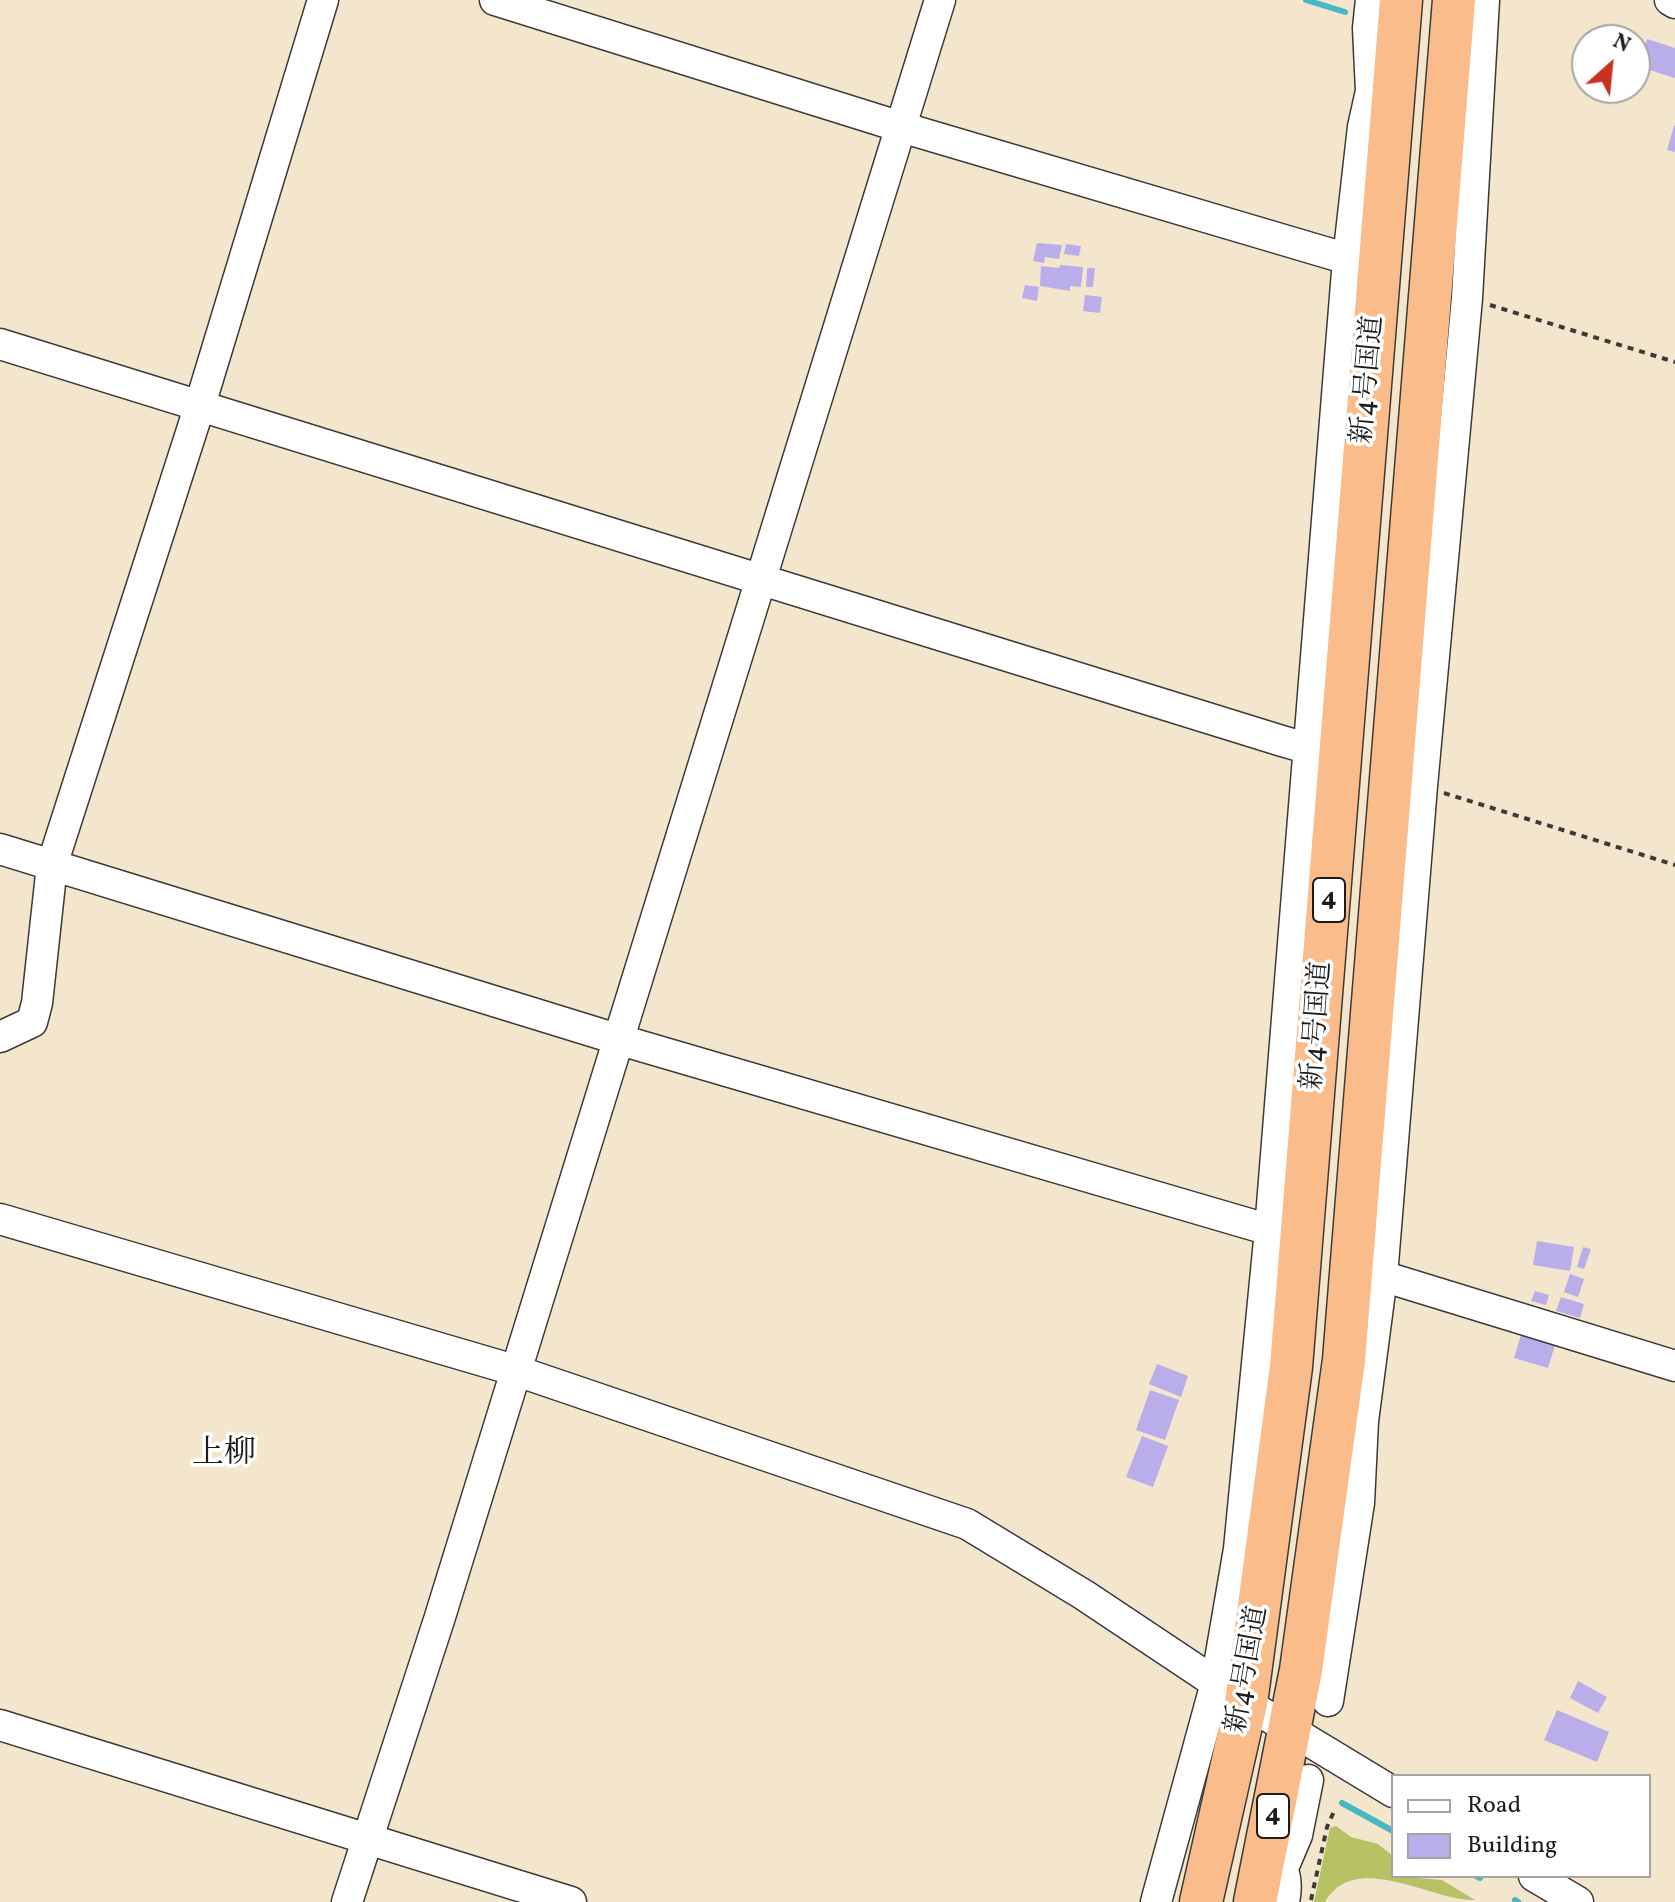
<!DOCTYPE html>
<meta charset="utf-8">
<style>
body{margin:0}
#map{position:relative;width:1675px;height:1902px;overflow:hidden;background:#f4e5cd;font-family:Vollkorn,serif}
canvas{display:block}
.legend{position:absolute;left:1391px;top:1774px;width:260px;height:104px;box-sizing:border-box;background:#fff;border:2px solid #a4a4a4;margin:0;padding:10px 14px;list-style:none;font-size:24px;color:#1c1c1c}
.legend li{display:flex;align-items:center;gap:16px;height:40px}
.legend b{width:40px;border:2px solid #a4a4a4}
.north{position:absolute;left:1571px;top:24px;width:80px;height:80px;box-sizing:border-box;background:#fff;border:2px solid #a4a4a4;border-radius:50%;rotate:27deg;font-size:22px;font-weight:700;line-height:32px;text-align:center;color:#1c1c1c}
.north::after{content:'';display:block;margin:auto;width:28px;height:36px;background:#c8321e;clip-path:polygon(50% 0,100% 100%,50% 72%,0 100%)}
</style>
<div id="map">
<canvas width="1675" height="1902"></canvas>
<ul class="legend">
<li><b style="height:10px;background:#fff"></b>Road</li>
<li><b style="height:22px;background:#b9aee9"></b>Building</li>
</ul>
<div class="north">N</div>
</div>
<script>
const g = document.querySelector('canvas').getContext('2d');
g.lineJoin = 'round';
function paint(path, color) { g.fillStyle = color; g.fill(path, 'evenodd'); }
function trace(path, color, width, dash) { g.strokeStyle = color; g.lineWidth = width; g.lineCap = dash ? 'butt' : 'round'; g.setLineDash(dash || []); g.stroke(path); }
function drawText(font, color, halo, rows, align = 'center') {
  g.font = font + ' Vollkorn,"Noto Serif JP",serif'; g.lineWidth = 7; g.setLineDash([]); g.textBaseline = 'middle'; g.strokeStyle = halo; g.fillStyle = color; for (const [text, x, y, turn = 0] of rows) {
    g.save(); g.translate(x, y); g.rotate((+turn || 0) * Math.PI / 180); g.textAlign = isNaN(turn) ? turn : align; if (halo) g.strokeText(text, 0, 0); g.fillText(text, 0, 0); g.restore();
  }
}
const green = new Path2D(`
 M1336 1826 1351 1837 1378 1844 1393 1856V1876L1442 1880 1475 1900C1432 1902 1356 1849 1325 1902H1314L1330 1828Z`);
const stream = new Path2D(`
 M1306 0 1345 12
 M1342 1803 1393 1831
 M1476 1876 1480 1878
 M1515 1900 1518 1902`);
const building = new Path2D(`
 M1647 39 1675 48V78L1646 69 1648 62 1640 60Z
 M1674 126H1675V152L1667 150Z
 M1037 243 1062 245 1059 259 1045 257 1044 263 1033 261Z
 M1066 244 1081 246 1079 256 1064 254Z
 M1060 265 1083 267 1081 287 1070 286V291L1040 286 1041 266 1059 268Z
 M1087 268H1095L1093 287H1086Z
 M1025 285 1039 287 1037 301 1022 298Z
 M1085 295 1102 297 1100 313 1083 311Z
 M1537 1241 1574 1247 1570 1271 1533 1265Z
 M1583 1247 1591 1249 1584 1269 1577 1267Z
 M1570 1274 1584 1279 1578 1297 1564 1292Z
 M1535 1291 1549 1295 1546 1305 1531 1301Z
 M1561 1297 1584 1304 1580 1318 1556 1311Z
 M1521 1335 1555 1345 1548 1368 1514 1358Z
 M1157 1364 1188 1376 1181 1397 1149 1384Z
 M1150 1390 1179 1400 1165 1440 1136 1430Z
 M1142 1436 1168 1446 1153 1487 1126 1477Z
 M1578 1681 1607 1697 1598 1713 1570 1698Z
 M1557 1710 1609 1732 1597 1762 1544 1740Z`);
const path = new Path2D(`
 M1490 305 1675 362
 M1444 793 1675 865
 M1311 1900 1327 1827 1335 1809`);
const minor = new Path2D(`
 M495 0 901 127 1348 259
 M1670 0 1675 3
 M0 344 1282 741 1310 749 1329 750
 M0 849 617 1039 1270 1230
 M0 1037 32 1022 37 1003 52 865 200 405 323 0
 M0 1219 514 1370 967 1524 1084 1595 1246 1703 1393 1792
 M1382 1276 1675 1366
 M1328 1701 1359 1503 1363 1421 1382 1276 1422 786 1467 298 1484 0
 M0 1725 571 1902
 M1270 1854C1286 1868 1288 1882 1284 1902
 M1283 1868 1297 1835 1308 1780
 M1534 1876 1578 1902
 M347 1902 439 1620 940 0
 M1156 1902 1216 1683 1239 1549 1270 1230 1348 259 1363 127 1371 91 1368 28 1371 0`);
const highway = new Path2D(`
 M1201 1902 1246 1703 1291 1367 1401 0
 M1255 1902 1301 1670 1344 1360 1454 0`);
const shields = [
 [1329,900,32],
 [1273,1816,32]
];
const shieldNames = [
 ["4",1329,900],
 ["4",1273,1816]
];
const streetNames = [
 ["新4号国道",1370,380,-85],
 ["新4号国道",1319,1026,-86],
 ["新4号国道",1249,1670,-80]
];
const quarterNames = [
 ["上柳",224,1456]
];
paint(green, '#b6c264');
trace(stream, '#49b7c4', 6);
paint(building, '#b9aee9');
trace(minor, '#3c3a37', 33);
trace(highway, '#3c3a37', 45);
trace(path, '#3c3a37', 4, [6, 6]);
trace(minor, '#fff', 30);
trace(highway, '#fabc8b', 42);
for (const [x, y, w] of shields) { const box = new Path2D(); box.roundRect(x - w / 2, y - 22, w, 44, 6); g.fillStyle = '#fff'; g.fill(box); trace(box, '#1c1c1c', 2); }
drawText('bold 26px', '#1c1c1c', null, shieldNames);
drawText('28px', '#1c1c1c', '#fff', streetNames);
drawText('32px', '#1c1c1c', '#fff', quarterNames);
</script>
